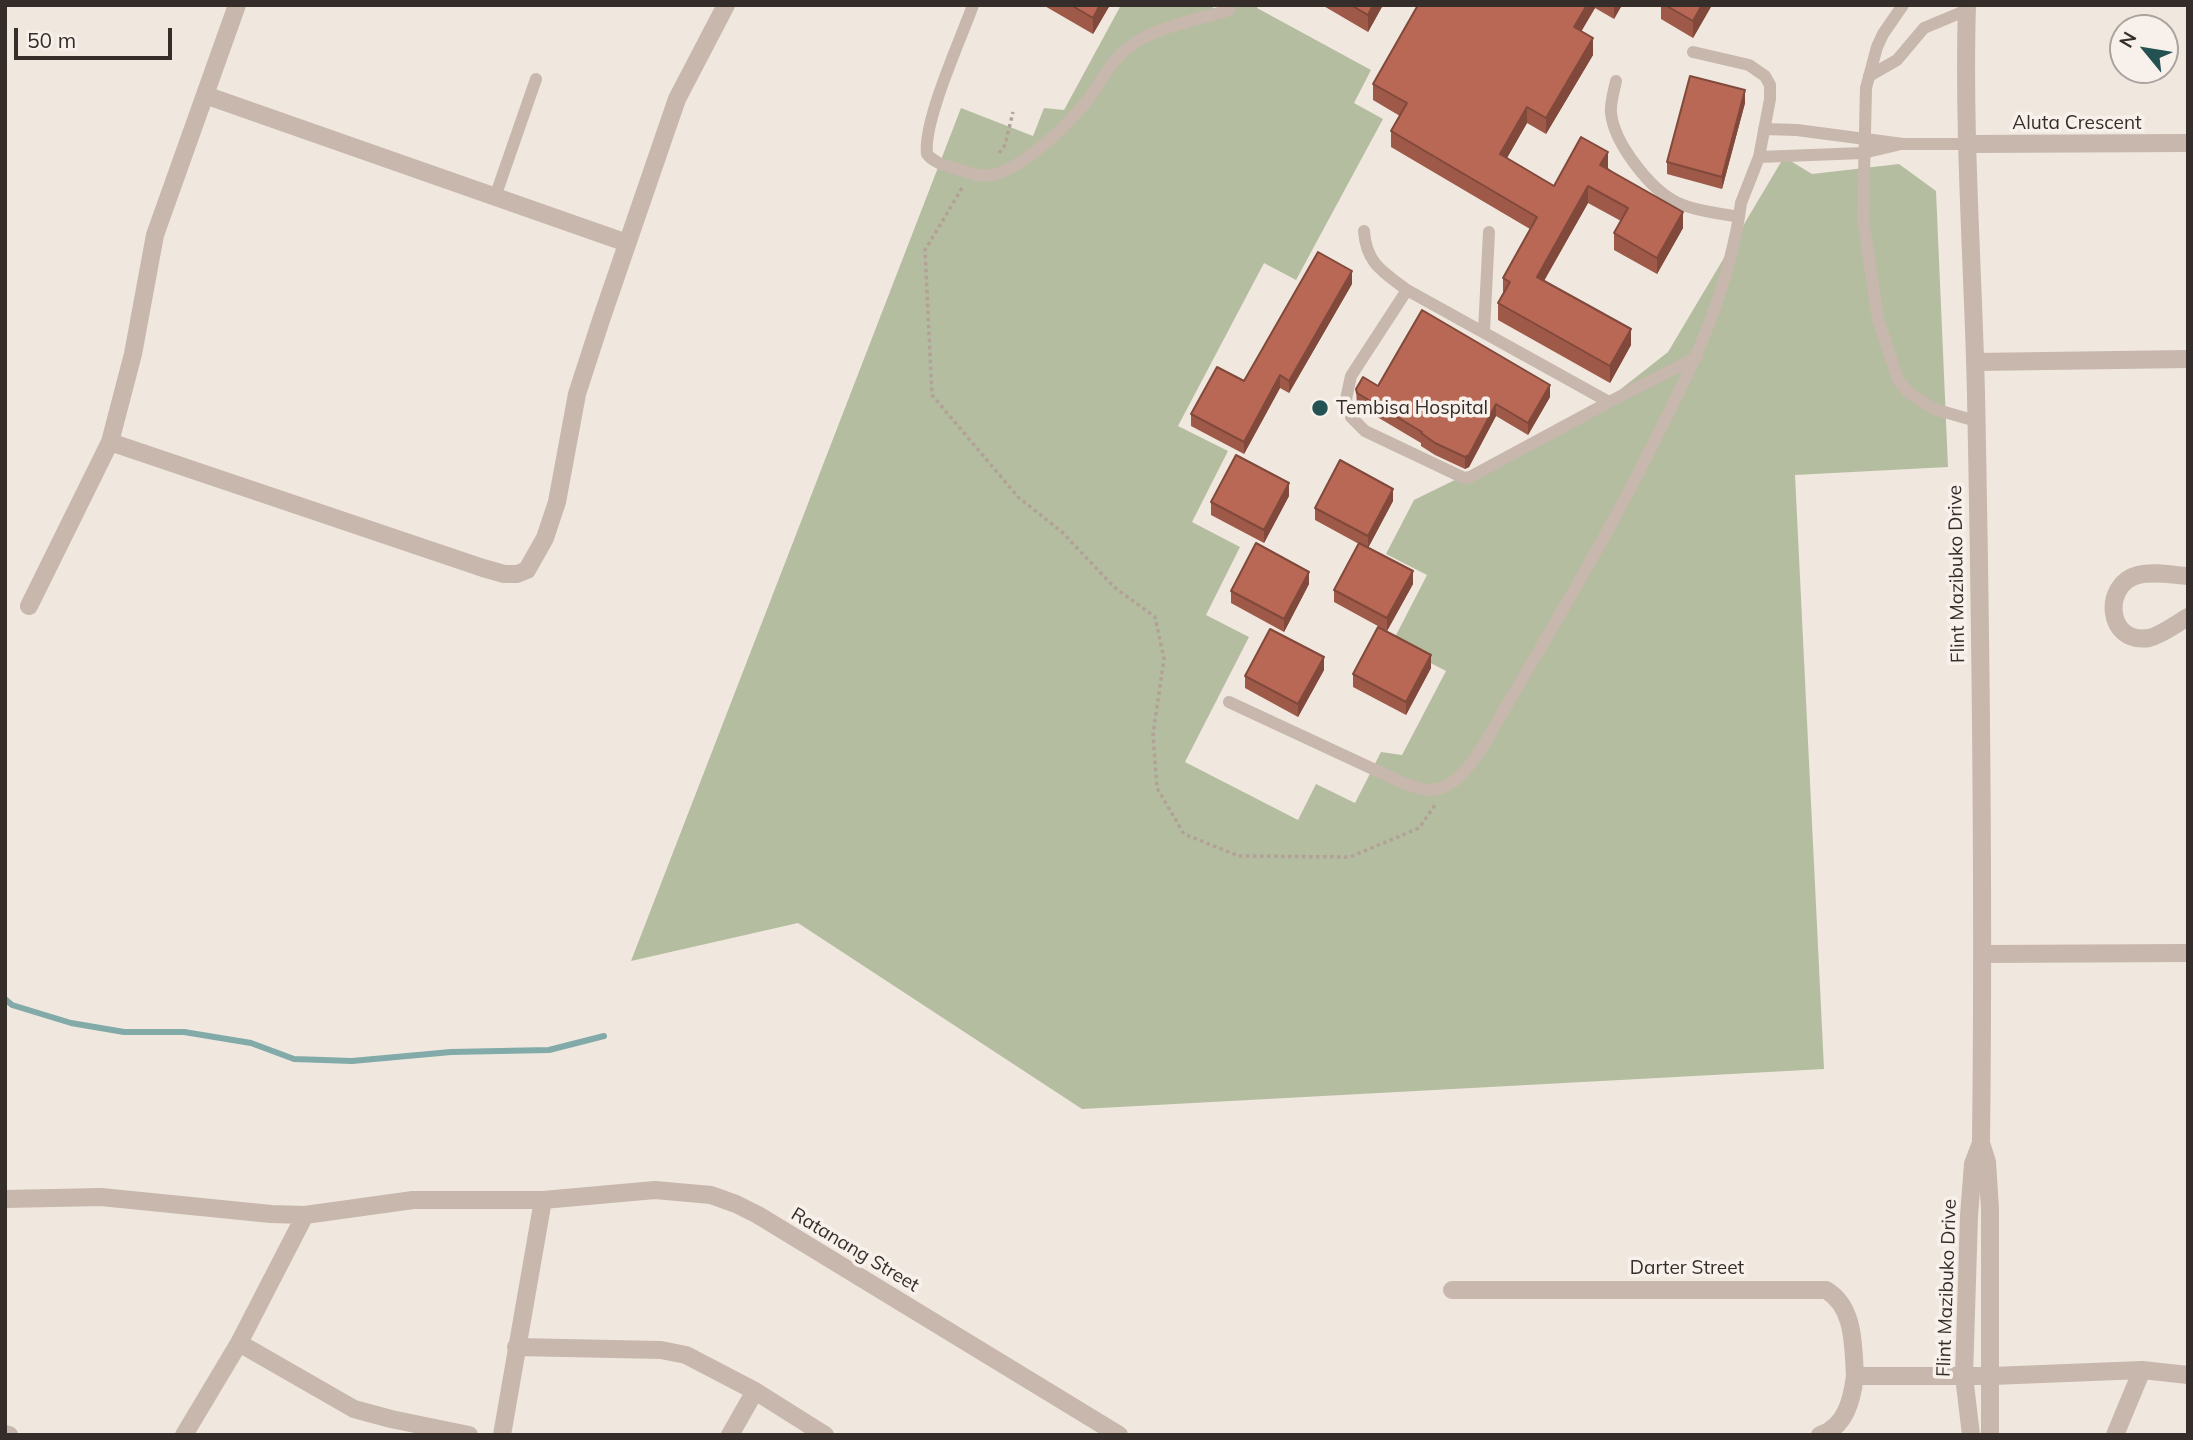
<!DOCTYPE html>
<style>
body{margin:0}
#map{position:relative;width:2193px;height:1440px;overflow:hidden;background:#f0e7df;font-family:Mulish,sans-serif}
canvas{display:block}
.frame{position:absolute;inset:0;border:7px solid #352d2a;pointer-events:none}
.north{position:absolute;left:2109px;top:14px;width:70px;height:70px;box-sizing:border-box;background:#f8f1eb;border:2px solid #aaa39e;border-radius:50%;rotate:300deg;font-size:19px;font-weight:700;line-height:28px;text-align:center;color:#352d2a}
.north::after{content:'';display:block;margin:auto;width:24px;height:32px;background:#245252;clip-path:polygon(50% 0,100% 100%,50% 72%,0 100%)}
.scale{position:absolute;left:14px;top:28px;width:158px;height:32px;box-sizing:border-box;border:4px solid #352d2a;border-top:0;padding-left:9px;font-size:21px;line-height:24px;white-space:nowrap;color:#352d2a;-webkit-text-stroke:5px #f8f1eb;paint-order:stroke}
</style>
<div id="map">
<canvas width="2193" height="1440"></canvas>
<div class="frame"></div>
<div class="north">N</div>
<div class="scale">50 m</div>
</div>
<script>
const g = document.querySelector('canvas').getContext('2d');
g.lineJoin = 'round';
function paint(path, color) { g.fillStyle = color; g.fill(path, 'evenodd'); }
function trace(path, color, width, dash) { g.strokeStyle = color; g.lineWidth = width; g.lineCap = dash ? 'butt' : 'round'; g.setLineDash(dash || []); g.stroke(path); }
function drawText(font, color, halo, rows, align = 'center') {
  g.font = font + ' Mulish,sans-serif'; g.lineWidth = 7; g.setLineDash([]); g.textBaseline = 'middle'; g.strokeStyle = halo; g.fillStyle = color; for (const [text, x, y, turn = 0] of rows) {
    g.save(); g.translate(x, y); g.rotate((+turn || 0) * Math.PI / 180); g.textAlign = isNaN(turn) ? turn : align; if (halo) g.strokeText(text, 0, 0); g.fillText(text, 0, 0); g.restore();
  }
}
const green = new Path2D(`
 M1121 5H1208L1218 10 1221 5H1258L1257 8 1371 70 1354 103 1383 119 1296 280 1264 263 1178 426 1228 451 1192 522 1240 547 1206 615 1249 637 1185 762 1298 820 1316 784 1355 803 1381 752 1402 755 1446 671 1392 643 1427 575 1386 554 1414 500 1589 414 1668 352 1784 157 1812 174 1899 164 1936 191 1948 467 1795 475 1824 1069 1082 1109 798 923 631 961 961 108 1033 136 1044 108 1064 110Z`);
const stream = new Path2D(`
 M5 999 12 1005 71 1023 124 1032H184L251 1043 294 1059 352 1061 451 1052 549 1050 604 1036`);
const path = new Path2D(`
 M999 153 1005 145 1013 112
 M962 188 925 250 932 395 1018 497 1062 532 1114 587 1155 617 1164 659 1153 734 1157 788 1184 834 1239 856 1350 857 1419 828 1435 805`);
const lane = new Path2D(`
 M973 5C961 39 923 121 927 154 935 164 948 166 960 170 970 173 980 177 991 175 1021 170 1068 125 1087 101 1101 82 1110 61 1129 47 1157 26 1197 20 1229 10
 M1903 5 1883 34 1877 47 1866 88 1863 219 1878 319 1898 380 1909 393 1934 409 1976 421
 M1869 76 1897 60 1924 28 1967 10
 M1616 81C1614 91 1610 103 1611 113 1614 143 1650 189 1676 202 1695 211 1718 213 1739 217L1741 203 1759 157 1770 99V85L1765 76 1749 65 1693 52
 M1764 129 1797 130 1903 144H1967
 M1759 157 1863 153 1897 145
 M495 197 536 79
 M1364 231C1366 263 1383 272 1407 290L1609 402 1697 357
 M1407 290 1351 376 1346 399 1351 417 1365 431 1464 478 1470 477 1609 402
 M1484 331 1489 232
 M1229 702 1401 782C1409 785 1419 789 1427 790 1453 791 1469 767 1482 748 1537 653 1595 558 1645 460 1687 378 1723 308 1739 217`);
const street = new Path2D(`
 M1967 5C1963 135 1973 264 1976 394 1981 643 1984 893 1981 1143L1987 1162 1990 1209V1435
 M205 95 627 243
 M1967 144 2188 143
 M1975 362 2188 359
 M110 442 483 568 504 574H517L527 570 545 538 557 502 577 394 601 320 677 99 726 5
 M2188 576C2173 575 2153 571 2138 575 2102 584 2106 645 2149 638 2162 635 2176 624 2188 617
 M29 606 110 442 133 354 155 235 237 5
 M1983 954 2188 953
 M5 1199 101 1197 271 1214 305 1215 413 1200H543L655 1190 711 1195 736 1204 758 1215 1119 1435
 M1452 1290H1826C1855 1307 1853 1346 1855 1376H1992L2142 1370 2188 1375
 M239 1343 354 1409 391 1419 469 1435
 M516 1347 661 1350 686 1355 755 1391 825 1435
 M5 1434 9 1435
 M184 1435 239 1343 305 1215
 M502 1435 543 1200
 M730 1435 755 1391
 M1820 1435C1846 1427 1852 1399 1855 1376
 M1971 1435 1964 1376 1969 1216 1973 1164 1981 1143
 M2115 1435 2142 1370`);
const wall = new Path2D(`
 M1043 5H1110L1093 34Z
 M1322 5H1383L1368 32Z
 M1418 5H1622L1614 19 1595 8 1581 31 1593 55 1546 134 1527 123 1507 158 1554 186 1608 168 1683 228 1657 274 1614 250V233L1621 221 1588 203 1544 281 1631 345 1610 383 1498 320V303L1503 294V278L1530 229 1391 147V131L1400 116 1373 100V84Z
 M1661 5H1712L1693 38 1661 19Z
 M1745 103 1722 189 1667 174V162Z
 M1352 284 1289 393 1280 388 1244 454 1191 426V414L1244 381Z
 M1378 386 1550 397 1528 435 1496 416 1469 467 1465 469 1435 455 1421 446V443L1357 405 1356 389Z
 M1289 496 1264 543 1211 515V502Z
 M1393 501 1368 548 1413 584 1387 631 1334 602V590L1359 544 1315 520V508Z
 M1309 584 1284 632 1231 603V591Z
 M1431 668 1406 715 1353 687V674Z
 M1324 670 1298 717 1245 688V676Z`);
const shadedWall = new Path2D(`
 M1100 5H1110L1093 34V18Z
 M1373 5H1383L1368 32V15Z
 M1587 5H1595V8L1574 44V27Z
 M1614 5H1622L1614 19Z
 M1702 5H1712L1693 38V21Z
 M1593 38V55L1546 134V118Z
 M1745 90V103L1722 189V177Z
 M1527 107V123L1500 170V154Z
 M1608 152V168L1600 182V165Z
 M1588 186V203L1537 293V277Z
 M1683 212V228L1657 274V258Z
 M1352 271V284L1289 393V381Z
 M1631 329V345L1610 383V366Z
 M1280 375V388L1244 454V442Z
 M1550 385V397L1528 435V423Z
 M1496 404V416L1469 467 1465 469V457Z
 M1289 483V496L1264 543V530Z
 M1393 489V501L1368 548V536Z
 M1413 571V584L1387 631V618Z
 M1309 572V584L1284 632V619Z
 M1431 655V668L1406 715V702Z
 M1324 657V670L1298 717V704Z`);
const building = new Path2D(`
 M1071 5H1100L1093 18Z
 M1351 5H1373L1368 15Z
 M1418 5H1587L1574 27 1593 38 1546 118 1527 107 1500 154 1554 186 1581 137 1608 152 1600 165 1683 212 1657 258 1614 233 1628 208 1588 186 1537 277 1631 329 1610 366 1498 303 1510 282 1503 278 1537 217 1391 131 1407 103 1373 84Z
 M1665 5H1702L1693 21Z
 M1690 76 1745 90 1722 177 1667 162Z
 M1318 252 1352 271 1289 381 1280 375 1244 442 1191 414 1217 367 1244 381Z
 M1422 310 1550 385 1528 423 1496 404 1469 455 1465 457 1435 443 1421 433 1422 432 1357 393 1356 389 1363 377 1378 386Z
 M1236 455 1289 483 1264 530 1211 502Z
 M1340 460 1393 489 1368 536 1315 508Z
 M1256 543 1309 572 1284 619 1231 591Z
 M1359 543 1413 571 1387 618 1334 590Z
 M1378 627 1431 655 1406 702 1353 674Z
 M1270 629 1324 657 1298 704 1245 676Z`);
const markers = [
 [1320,408,9,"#245252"]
];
const streetNames = [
 ["Aluta Crescent",2077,123],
 ["Flint Mazibuko Drive",1957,574,-91],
 ["Ratanang Street",855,1250,31],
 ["Darter Street",1687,1268],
 ["Flint Mazibuko Drive",1947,1288,-88]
];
const poiNames = [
 ["Tembisa Hospital",1336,408]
];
paint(green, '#b5bda0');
trace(stream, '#81aaa9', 6);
trace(path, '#b2a196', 3.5, [3.5, 3.5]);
trace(lane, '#c7b7ac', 12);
trace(street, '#c7b7ac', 18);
paint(wall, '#9e5948');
paint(shadedWall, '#81493b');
paint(building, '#b86854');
trace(building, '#81493b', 2);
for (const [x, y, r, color] of markers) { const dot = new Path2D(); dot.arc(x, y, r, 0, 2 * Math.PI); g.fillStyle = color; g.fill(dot); trace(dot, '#f8f1eb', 2.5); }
drawText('19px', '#352d2a', '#f8f1eb', streetNames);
drawText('19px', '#352d2a', '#f8f1eb', poiNames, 'left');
</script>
